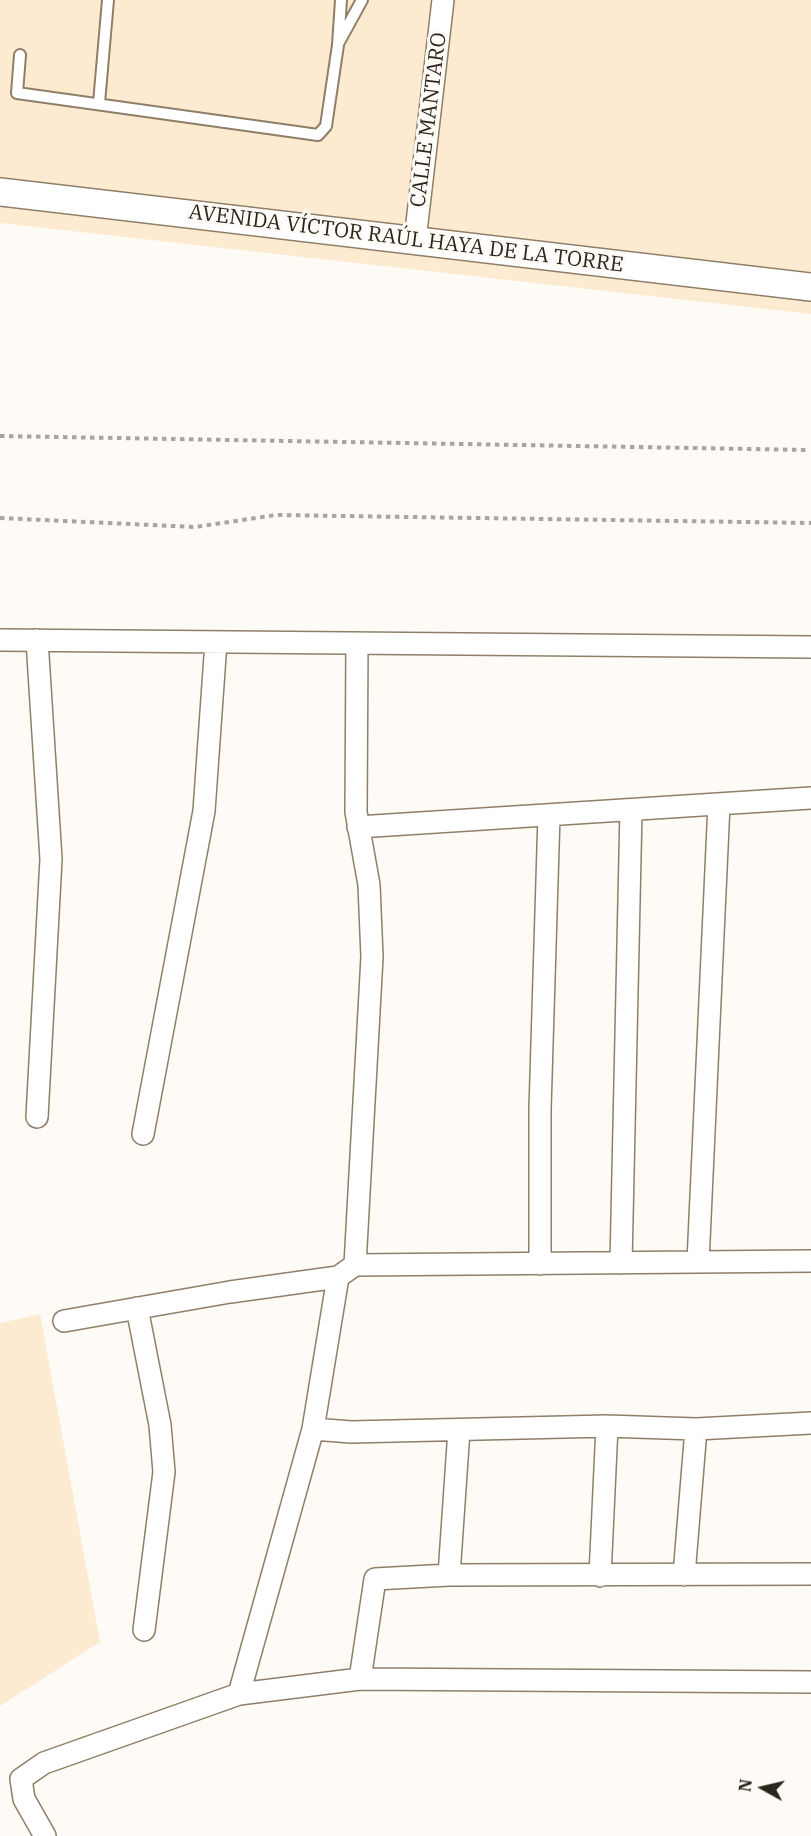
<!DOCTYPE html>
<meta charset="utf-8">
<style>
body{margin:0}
#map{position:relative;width:811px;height:1836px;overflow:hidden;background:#fefaf5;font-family:"IBM Plex Serif",serif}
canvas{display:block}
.north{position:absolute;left:733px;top:1758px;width:60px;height:60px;-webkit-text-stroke:4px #fefaf5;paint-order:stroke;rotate:278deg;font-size:16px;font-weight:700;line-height:24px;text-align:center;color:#2c251c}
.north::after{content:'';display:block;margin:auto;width:21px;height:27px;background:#2c251c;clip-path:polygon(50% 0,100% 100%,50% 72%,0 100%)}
</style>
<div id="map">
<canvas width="811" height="1836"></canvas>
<div class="north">N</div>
</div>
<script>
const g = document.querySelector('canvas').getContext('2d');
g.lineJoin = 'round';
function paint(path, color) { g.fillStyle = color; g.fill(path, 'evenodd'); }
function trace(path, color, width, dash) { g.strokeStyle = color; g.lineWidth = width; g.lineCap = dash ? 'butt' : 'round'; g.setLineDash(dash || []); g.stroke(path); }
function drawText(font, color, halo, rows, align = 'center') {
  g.font = font + ' "IBM Plex Serif",serif'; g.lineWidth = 6; g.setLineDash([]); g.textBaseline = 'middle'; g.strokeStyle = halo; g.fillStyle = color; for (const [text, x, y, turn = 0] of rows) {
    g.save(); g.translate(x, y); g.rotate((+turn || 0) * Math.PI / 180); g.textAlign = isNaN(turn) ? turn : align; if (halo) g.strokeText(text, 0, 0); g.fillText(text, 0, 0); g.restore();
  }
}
const built = new Path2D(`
 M0 0H811V314L0 223Z
 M40 1314 100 1642 0 1706V1323Z`);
const path = new Path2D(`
 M0 436 808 450
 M0 518 195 527 276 515 811 523`);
const service = new Path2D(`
 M339 42 362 0
 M20 55 17 93 318 135 326 126 338 45 341 0
 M99 103 108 0`);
const minor = new Path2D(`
 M415 240 443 0
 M0 640 811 647
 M358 827 811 798
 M37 1117 51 859 37 640
 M143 1134 204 811 216 642
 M698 1262 719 804
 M621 1263 631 810
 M540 1264V1109L549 815
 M355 1265 811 1261
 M137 1308 160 1425 164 1472 144 1630
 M64 1321 230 1292 338 1277
 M313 1429 351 1432 607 1426 696 1429 811 1423
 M449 1575 459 1430
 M684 1575 696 1429
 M600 1576 607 1426
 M360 1679 375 1579 449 1575 811 1574
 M239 1694 313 1429 338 1277 355 1265 372 957 369 885 356 812 357 643
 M45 1836 24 1799 21 1779 44 1763 239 1694 360 1679 811 1682`);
const tertiary = new Path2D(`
 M0 192 811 287`);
const streetNames = [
 ["CALLE MANTARO",429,120,-83],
 ["AVENIDA VÍCTOR RAÚL HAYA DE LA TORRE",406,239,7]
];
paint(built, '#fdebd1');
trace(service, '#8f7f68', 14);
trace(minor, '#8f7f68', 24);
trace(tertiary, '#8f7f68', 30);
trace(path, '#a9a49e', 4, [4.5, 4.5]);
trace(service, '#fff', 10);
trace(minor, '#fff', 21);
trace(tertiary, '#fff', 27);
drawText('21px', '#2c251c', '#fefaf5', streetNames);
</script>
